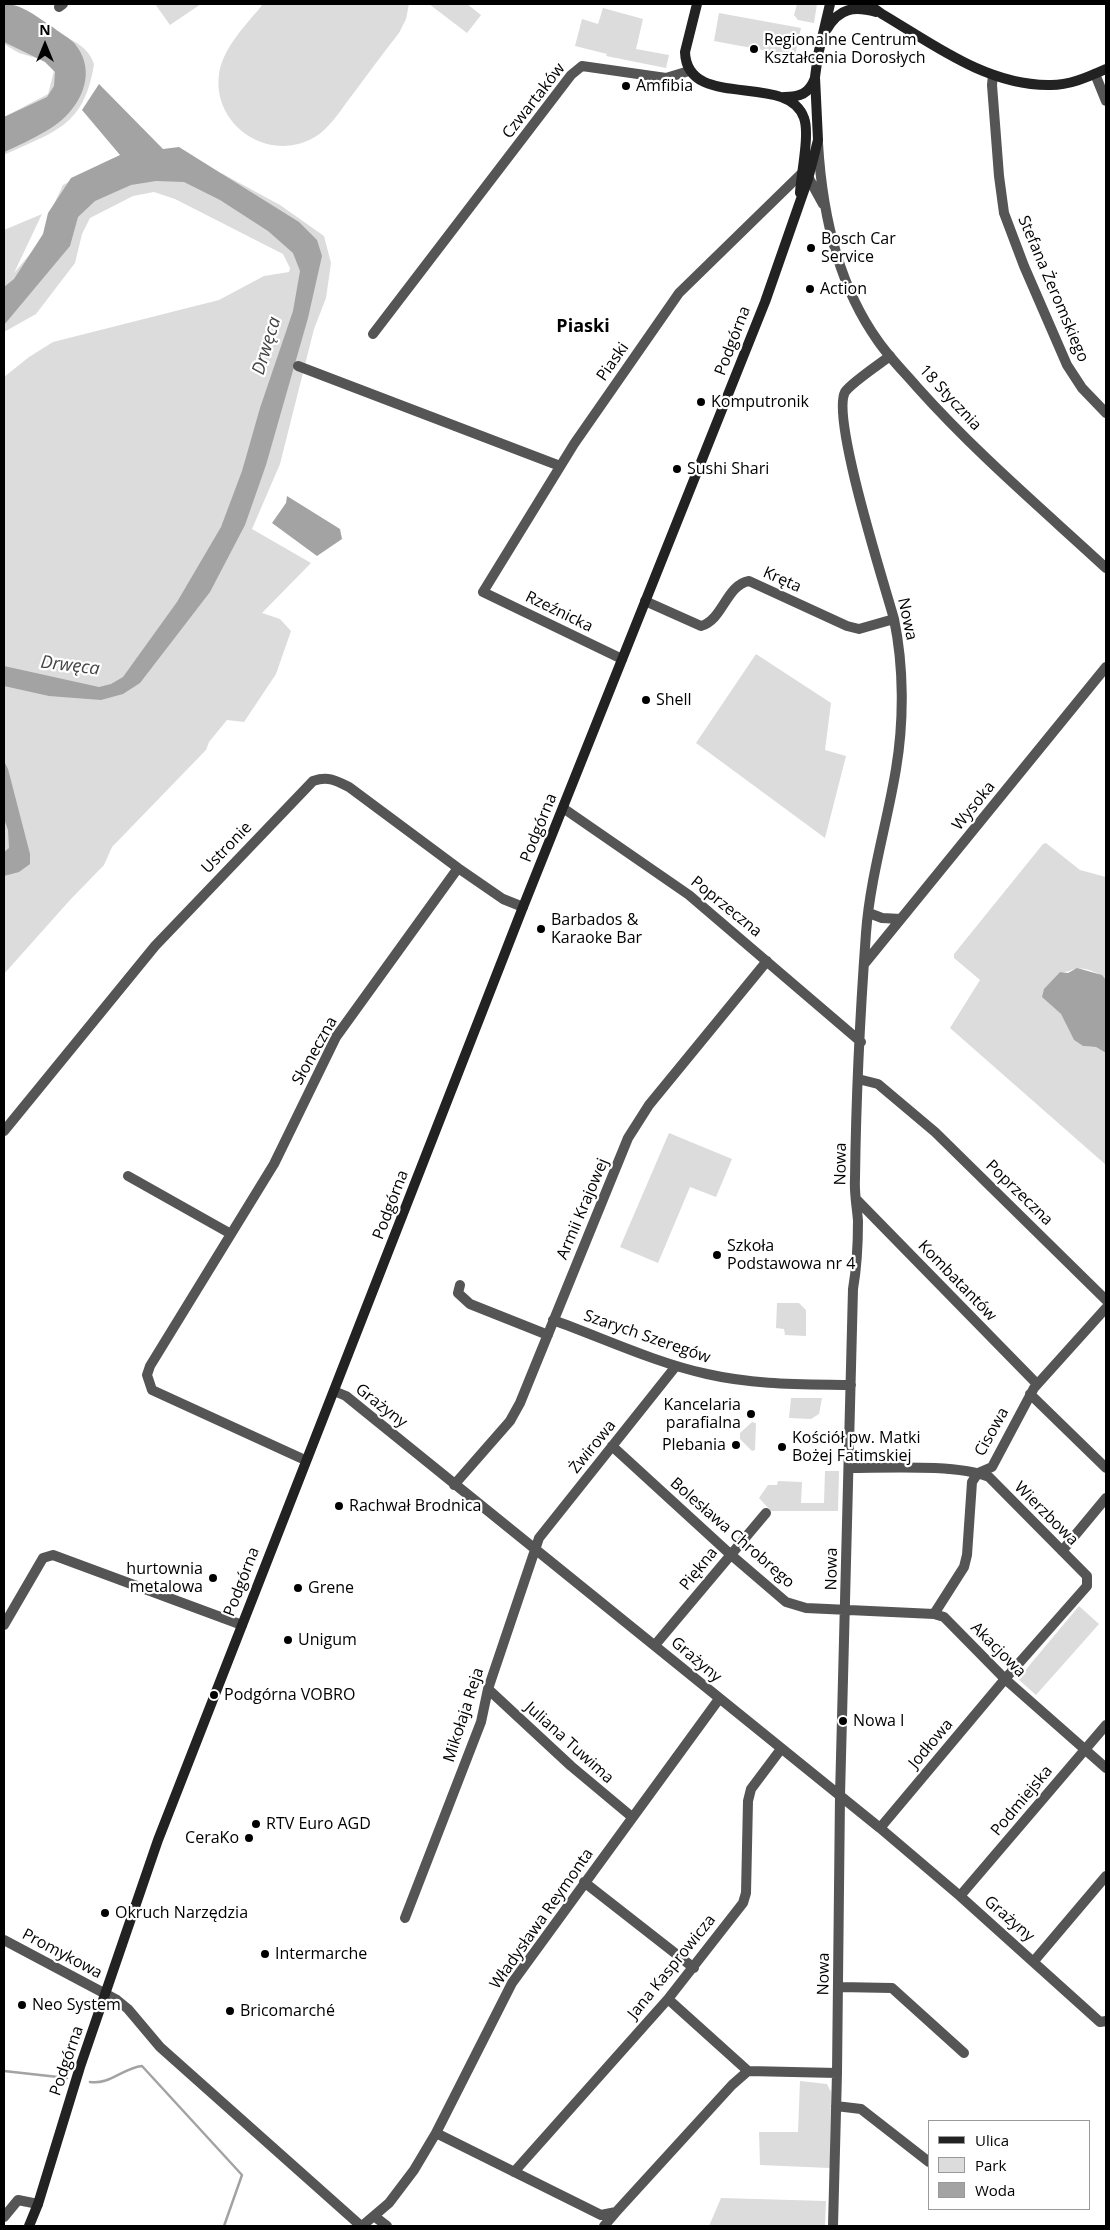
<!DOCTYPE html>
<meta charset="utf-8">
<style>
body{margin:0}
#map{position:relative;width:1110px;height:2230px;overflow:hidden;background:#fff;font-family:"Open Sans",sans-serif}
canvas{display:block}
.frame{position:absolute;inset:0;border:5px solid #000;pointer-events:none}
.legend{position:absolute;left:928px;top:2120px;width:162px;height:90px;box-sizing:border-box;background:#fff;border:1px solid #999;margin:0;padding:6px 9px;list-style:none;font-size:15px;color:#000}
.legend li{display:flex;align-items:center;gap:10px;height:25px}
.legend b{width:25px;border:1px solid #999}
.north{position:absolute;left:20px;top:20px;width:50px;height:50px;-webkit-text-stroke:4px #fff;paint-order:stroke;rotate:0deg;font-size:14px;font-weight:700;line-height:20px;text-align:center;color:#000}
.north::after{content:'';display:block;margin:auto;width:18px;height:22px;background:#000;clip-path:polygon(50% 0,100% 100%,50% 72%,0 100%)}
</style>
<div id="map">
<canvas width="1110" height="2230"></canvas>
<div class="frame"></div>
<ul class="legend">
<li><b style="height:6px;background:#222"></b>Ulica</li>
<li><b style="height:14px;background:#dcdcdc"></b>Park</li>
<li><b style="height:14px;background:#a3a3a3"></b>Woda</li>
</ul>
<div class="north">N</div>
</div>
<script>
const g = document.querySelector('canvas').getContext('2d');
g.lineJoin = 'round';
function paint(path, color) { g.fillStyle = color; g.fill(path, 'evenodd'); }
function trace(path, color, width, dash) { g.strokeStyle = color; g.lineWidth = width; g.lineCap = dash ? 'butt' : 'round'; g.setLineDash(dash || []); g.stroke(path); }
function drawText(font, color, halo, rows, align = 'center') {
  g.font = font + ' "Open Sans",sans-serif'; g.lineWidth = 4.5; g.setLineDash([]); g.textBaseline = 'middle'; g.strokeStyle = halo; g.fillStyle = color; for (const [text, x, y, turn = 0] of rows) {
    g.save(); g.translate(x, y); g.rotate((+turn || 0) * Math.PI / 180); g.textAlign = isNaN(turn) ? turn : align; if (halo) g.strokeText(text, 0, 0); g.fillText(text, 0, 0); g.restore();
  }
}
const green = new Path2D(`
 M4 4H8C17 11 27 19 37 25 56 35 86 39 94 64 84 127 55 131 4 155V117L48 94 54 71 46 61 19 53 4 44Z
 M155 4H201L170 25Z
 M263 4H409L406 19 399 33C383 53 368 74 353 94 341 109 330 129 313 138 268 163 212 125 219 74 223 47 247 24 263 4Z
 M429 4H467L481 15 467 33Z
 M797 4H817L814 23 798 20 794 15Z
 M603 8 643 19 636 49 669 55 666 68 606 56 607 54 575 46 582 19 598 24Z
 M719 13 801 28 795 56 714 41Z
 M175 157 223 174 280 205 324 236 331 263 326 298 314 329 280 464 252 529 311 563 262 613 280 619 291 631 276 674 244 722 227 720 209 742 206 750 112 847 104 865 70 900 4 974V377L29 357 53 342 219 300 264 276 289 272 290 268 283 254 175 199 154 192 133 196 90 218 82 234 75 263 36 314 4 332V230L42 214 14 273 45 236 52 208 63 185 114 158Z
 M756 654 831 703 825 750 846 756 825 838 696 743Z
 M1046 843 1080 870 1106 877V980C1100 973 1085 967 1076 969 1070 970 1067 973 1060 972L1045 989 1048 1002 1061 1014 1074 1040 1083 1046 1096 1047 1106 1053V1165L950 1028 980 980 954 958V954L1043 844Z
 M669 1133 732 1159 716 1197 690 1187 658 1263 620 1247Z
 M777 1303H799L806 1310V1336L785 1335 784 1329 776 1328Z
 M791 1398H822L819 1414 811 1419 789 1418Z
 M752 1422 756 1423 755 1450 752 1451 740 1439V1433Z
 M825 1471H839L838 1511H771L759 1498 768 1485H777L778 1481 802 1482 801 1503H824Z
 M1079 1606 1099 1624 1036 1695 1018 1679Z
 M800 2081 827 2084 831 2092 830 2168 760 2165 759 2132H798Z
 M721 2198 826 2201 825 2226H709Z`);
const water = new Path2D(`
 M4 4C23 4 38 18 54 28 60 33 70 38 75 44 94 67 86 96 66 116 53 130 22 144 4 152V117L47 97 54 86 55 72 45 62 4 42Z
 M99 84 163 149 179 147 299 222 317 240 322 256 308 318 266 465 245 525 210 592 140 683 123 694 101 700 49 696 4 686V666L99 687 111 684 123 677 177 602 221 527 242 471 260 408 293 311 300 271 293 253 268 231 220 200 184 182 156 181 131 185 95 201 78 217 70 246 4 325V287L14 279 43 234 48 213 71 178 120 155 82 110Z
 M287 496 340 529 342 539 317 556 272 523 286 503Z
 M4 761 8 769 30 854V864L19 872 4 876V852L9 848 8 830 4 819Z
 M1077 968 1102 975 1106 980V1053L1096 1047 1083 1046 1074 1040 1061 1014 1042 997 1044 989 1060 972 1068 973Z`);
const stream = new Path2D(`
 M4 2071 67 2078
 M90 2082C110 2085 123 2068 142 2066L242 2175 224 2226`);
const minor = new Path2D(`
 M59 7 63 4
 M1095 74 1106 101
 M993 75 992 85 999 176 1004 213 1024 266 1067 365 1082 388 1106 413
 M373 334 571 75 582 66 666 78 689 71
 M298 366 560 466
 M645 601 701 626C723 620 726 585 749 581L847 626 859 629 894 619
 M622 659 483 592 574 444 679 293 801 174
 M563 808 689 895 861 1042
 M869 913 882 918 901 919
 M865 963 1106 667
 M858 1079 878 1084 935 1132 1106 1300
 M4 1131 155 946 313 781C328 776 335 780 349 787L458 868 503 899 523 907
 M128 1176 231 1234
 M856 1199 1037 1384
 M460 1285 458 1293 470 1304 548 1335
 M553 1320C603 1338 656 1363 707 1374 755 1385 802 1384 851 1385
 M334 1391 346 1396 362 1409 880 1828 960 1896 1100 2022 1106 2021
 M1030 1394 1106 1468
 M612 1446 730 1554 786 1602 806 1608 934 1614 944 1617 1005 1679 1106 1768
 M305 1460 152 1390 147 1375 150 1366 274 1164 336 1037 458 868
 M849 1468C886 1468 958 1464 989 1477L1087 1576V1586L1005 1679 880 1828
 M454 1485 510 1421 520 1403 628 1138 649 1105 767 961
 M1062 1551 1106 1498
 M934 1614 964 1567 967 1555 972 1482 978 1473 992 1467 1034 1388 1106 1308
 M4 1625 43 1558 53 1555 242 1625
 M655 1645 766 1513
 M488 1689 571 1766 632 1817
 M584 1882 694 1968
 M960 1896 1106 1725
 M405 1918 481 1722 488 1689 539 1538 676 1366
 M4 1940 117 2000 128 2009 160 2047 361 2226
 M1034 1961 1106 1876
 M839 1987 892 1988 964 2053
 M668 1999 748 2071
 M836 2106 861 2109 929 2162
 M436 2133 601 2215 616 2212 732 2085 748 2071 837 2073
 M514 2172 668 1999 743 1903 746 1893 748 1801 751 1789 781 1749
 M374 2216 387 2226
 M4 2217 18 2200 38 2204
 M362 2226 389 2203 414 2170 436 2133 512 1983 719 1699
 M604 2226 616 2212
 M833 2226 837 2073 840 1796 853 1289C857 1266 858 1244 858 1221 857 1207 854 1193 855 1179 856 1098 860 1015 866 933 870 878 887 824 896 769 904 721 904 667 894 619 884 583 831 418 845 392 851 383 881 363 890 356`);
const tertiary = new Path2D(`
 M818 143C822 211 838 285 878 341 889 357 904 372 917 387 975 452 1042 509 1106 568
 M806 173 823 204`);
const secondary = new Path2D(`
 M697 4 685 52C687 112 788 71 804 118 810 134 801 174 800 193
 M868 4 882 14C933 44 986 85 1048 85 1068 86 1088 77 1106 69
 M827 29C839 8 854 6 876 12
 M784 97C800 97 809 94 815 78
 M29 2226 38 2204 80 2067 158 1840 523 907 765 302 808 179 818 140 815 77 818 55 830 4`);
const markers = [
 [754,49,5,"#000"],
 [626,86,5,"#000"],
 [811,248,5,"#000"],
 [810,289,5,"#000"],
 [701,402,5,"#000"],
 [677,469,5,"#000"],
 [646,700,5,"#000"],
 [541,929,5,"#000"],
 [717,1255,5,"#000"],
 [751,1414,5,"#000"],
 [736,1445,5,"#000"],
 [782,1447,5,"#000"],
 [339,1506,5,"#000"],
 [213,1578,5,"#000"],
 [298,1588,5,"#000"],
 [288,1640,5,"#000"],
 [214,1695,5,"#000"],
 [843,1721,5,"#000"],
 [256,1824,5,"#000"],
 [249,1838,5,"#000"],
 [105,1913,5,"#000"],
 [265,1954,5,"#000"],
 [22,2005,5,"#000"],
 [230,2011,5,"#000"]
];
const poiNames = [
 ["Regionalne Centrum",764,40],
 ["Kształcenia Dorosłych",764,58],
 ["Amfibia",636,86],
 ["Bosch Car",821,239],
 ["Service",821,257],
 ["Action",820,289],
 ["Komputronik",711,402],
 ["Sushi Shari",687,469],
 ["Shell",656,700],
 ["Barbados &",551,920],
 ["Karaoke Bar",551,938],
 ["Szkoła",727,1246],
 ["Podstawowa nr 4",727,1264],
 ["Kancelaria",741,1405,"right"],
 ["parafialna",741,1423,"right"],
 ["Kościół pw. Matki",792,1438],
 ["Bożej Fatimskiej",792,1456],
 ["Plebania",726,1445,"right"],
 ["Rachwał Brodnica",349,1506],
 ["hurtownia",203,1569,"right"],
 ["metalowa",203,1587,"right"],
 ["Grene",308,1588],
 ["Unigum",298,1640],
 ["Podgórna VOBRO",224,1695],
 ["Nowa I",853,1721],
 ["RTV Euro AGD",266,1824],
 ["CeraKo",239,1838,"right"],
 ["Okruch Narzędzia",115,1913],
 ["Intermarche",275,1954],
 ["Neo System",32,2005],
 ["Bricomarché",240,2011]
];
const streetNames = [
 ["Czwartaków",534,101,-52],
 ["Stefana Żeromskiego",1053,289,67],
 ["Podgórna",733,341,-69],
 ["Piaski",613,362,-55],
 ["18 Stycznia",950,398,47],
 ["Kręta",782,580,24],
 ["Rzeźnicka",559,612,26],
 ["Nowa",907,619,78],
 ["Wysoka",974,806,-51],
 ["Podgórna",539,828,-68],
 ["Ustronie",227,848,-46],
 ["Poprzeczna",726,907,39],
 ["Słoneczna",315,1051,-61],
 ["Nowa",841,1164,-89],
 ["Poprzeczna",1019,1193,44],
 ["Podgórna",391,1205,-69],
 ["Armii Krajowej",583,1209,-67],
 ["Kombatantów",957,1281,46],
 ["Szarych Szeregów",647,1337,19],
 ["Grażyny",381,1406,38],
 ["Cisowa",992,1432,-61],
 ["Żwirowa",593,1447,-51],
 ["Wierzbowa",1046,1514,45],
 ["Bolesława Chrobrego",732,1533,41],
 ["Piękna",699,1569,-51],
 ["Nowa",832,1569,-89],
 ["Podgórna",242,1582,-69],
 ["Akacjowa",998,1650,45],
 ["Grażyny",696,1660,40],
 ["Mikołaja Reja",464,1715,-72],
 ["Juliana Tuwima",569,1743,42],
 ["Jodłowa",931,1744,-50],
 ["Podmiejska",1022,1801,-50],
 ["Władysława Reymonta",542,1919,-55],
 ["Grażyny",1009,1919,41],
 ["Promykowa",62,1954,28],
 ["Jana Kasprowicza",672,1967,-51],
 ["Nowa",824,1974,-89],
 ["Podgórna",67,2061,-71]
];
const neighbourhoodNames = [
 ["Piaski",583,327]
];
const waterNames = [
 ["Drwęca",267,346,-73],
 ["Drwęca",70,666,7]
];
paint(green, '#dcdcdc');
paint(water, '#a3a3a3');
trace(stream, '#a3a3a3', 2.5);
trace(minor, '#555', 10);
trace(tertiary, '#555', 10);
trace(secondary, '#222', 10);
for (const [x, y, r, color] of markers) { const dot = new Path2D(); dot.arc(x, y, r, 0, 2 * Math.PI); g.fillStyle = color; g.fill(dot); trace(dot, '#fff', 2); }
drawText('16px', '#000', '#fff', poiNames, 'left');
drawText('16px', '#000', '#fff', streetNames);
drawText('bold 18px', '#000', '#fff', neighbourhoodNames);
drawText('italic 18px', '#444', '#fff', waterNames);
</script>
